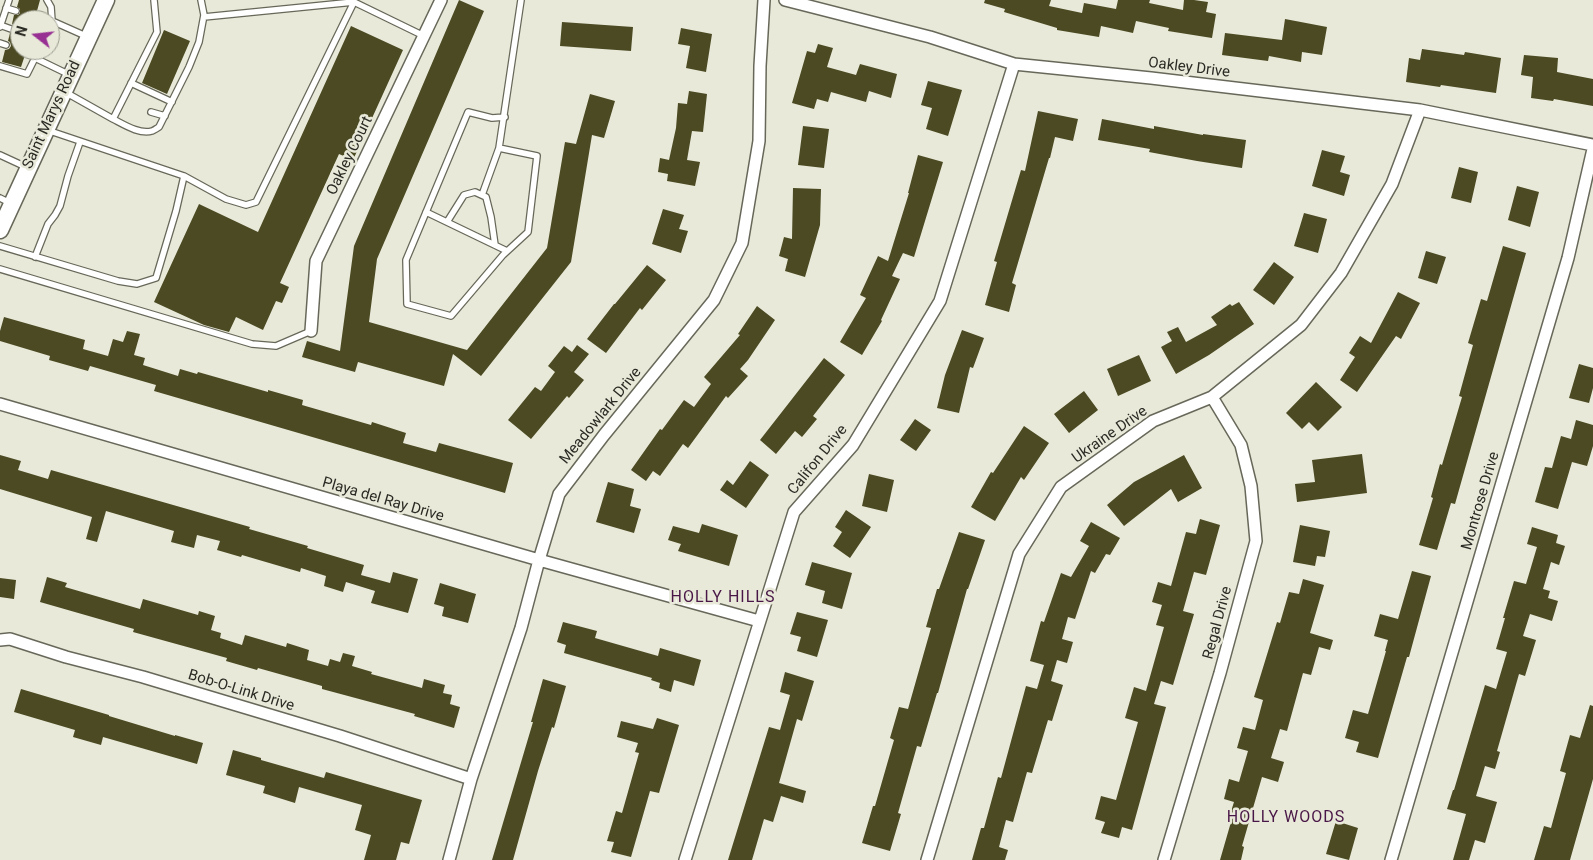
<!DOCTYPE html>
<style>
body{margin:0}
#map{position:relative;width:1593px;height:860px;overflow:hidden;background:#e8e9d8;font-family:Roboto,sans-serif}
canvas{display:block}
.north{position:absolute;left:10px;top:10px;width:50px;height:50px;box-sizing:border-box;background:#e8e9d8;border:1px solid #9c9d90;border-radius:50%;rotate:286deg;font-size:14px;font-weight:700;line-height:20px;text-align:center;color:#2b2b25}
.north::after{content:'';display:block;margin:auto;width:18px;height:22px;background:#983094;clip-path:polygon(50% 0,100% 100%,50% 72%,0 100%)}
</style>
<div id="map">
<canvas width="1593" height="860"></canvas>
<div class="north">N</div>
</div>
<script>
const g = document.querySelector('canvas').getContext('2d');
g.lineJoin = 'round';
function paint(path, color) { g.fillStyle = color; g.fill(path, 'evenodd'); }
function trace(path, color, width, dash) { g.strokeStyle = color; g.lineWidth = width; g.lineCap = dash ? 'butt' : 'round'; g.setLineDash(dash || []); g.stroke(path); }
function drawText(font, color, halo, rows, align = 'center') {
  g.font = font + ' Roboto,sans-serif'; g.lineWidth = 5; g.setLineDash([]); g.textBaseline = 'middle'; g.strokeStyle = halo; g.fillStyle = color; for (const [text, x, y, turn = 0] of rows) {
    g.save(); g.translate(x, y); g.rotate((+turn || 0) * Math.PI / 180); g.textAlign = isNaN(turn) ? turn : align; if (halo) g.strokeText(text, 0, 0); g.fillText(text, 0, 0); g.restore();
  }
}
const building = new Path2D(`
 M19 0H40L37 11 32 14V17L34 20H20V50L25 55 21 67 2 62 5 50 9 49 11 46 10 42 8 41 10 33H14L16 30 15 26 12 24 14 15H18L20 13V9L17 7Z
 M459 0 484 11 377 259 369 322 467 350 547 248 565 142 576 144 590 94 615 101 604 138 592 135 571 262 481 376 453 354 444 386 358 362 355 372 302 357 307 341 340 351 354 246Z
 M985 0H1051L1049 6 1082 13 1084 3 1116 9 1118 0H1150L1149 3 1183 10 1184 0H1194L1208 2 1206 12 1216 14 1212 38 1168 31 1169 28 1136 21 1133 33 1101 26 1099 37 1057 30V28L1004 12 1005 9 984 3Z
 M1285 19 1327 27 1322 55 1302 52 1301 62 1269 56 1268 61 1222 55 1225 33 1282 40Z
 M562 22 633 27 631 51 560 46Z
 M351 26 403 50 353 160 339 154 280 283 289 287 282 303 276 301 263 330 236 317 229 332 204 325 154 302 199 204 258 232Z
 M681 28 712 34 706 72 686 68 690 46 678 44Z
 M164 30 190 41 167 94 142 83Z
 M818 44 833 48 827 67 856 75 860 64 897 74 891 98 869 91 866 102 831 92 828 102 817 99 814 109 792 103 807 51 815 53Z
 M1422 49 1464 55 1465 52 1501 58 1496 93 1441 85 1440 87 1406 82 1409 58 1420 60Z
 M1524 55 1558 58 1557 72 1593 79V106L1554 99 1553 101 1531 98 1533 77 1521 75Z
 M928 81 962 90 948 136 926 129 932 108 921 105Z
 M689 91 707 94 703 132 692 131 687 160 700 162 695 186 667 181 668 174 658 172 660 158 669 160 676 128 678 103 687 104Z
 M1038 111 1078 119 1073 141 1055 137 1050 158H1049L1012 283 1016 285 1009 312 985 305 997 262 994 261 1021 170 1025 171Z
 M1102 119 1154 129V126L1203 135V134L1246 140 1242 168 1197 161 1149 152 1150 149 1098 140Z
 M803 126 829 129 824 168 798 165Z
 M1322 150 1345 156 1340 172 1350 175 1344 196 1312 186Z
 M918 155 943 162 914 257 903 253 892 276 900 279 881 320 882 321 862 355 840 342 866 298 860 295 878 256 888 261 909 193H908Z
 M1459 167 1478 172 1471 203 1451 198Z
 M1517 186 1539 192 1530 227 1508 220Z
 M793 188 821 189 820 225 805 277 785 271 788 259 779 256 784 237 792 239Z
 M663 209 684 215 679 229 688 231 681 253 652 244Z
 M1304 213 1327 219 1318 253 1294 246Z
 M1503 246 1526 253 1455 504 1451 503 1437 550 1419 545 1433 498 1431 497 1440 464 1442 465 1462 397 1459 396 1473 345 1468 343 1481 299 1487 301Z
 M1426 251 1446 257 1437 284 1418 278Z
 M1274 262 1294 277 1274 305 1253 290Z
 M647 265 666 280 642 310 640 308 606 353 587 339 614 304H615Z
 M1398 292 1420 303 1401 339 1396 336 1357 392 1340 380 1355 357 1349 353 1360 336 1371 343Z
 M1239 302 1254 324 1209 355 1176 374 1161 347 1172 341 1167 332 1178 327 1186 342 1217 325 1211 317 1230 304 1232 306Z
 M757 306 775 320 748 360 740 369 748 376 728 398 726 396 688 448 683 444 660 476 653 471 646 481 631 470 660 429 662 430 684 400 694 407 711 384 704 377 740 335 738 334Z
 M4 317 85 340 83 349 108 356 113 339 123 342 127 331 140 334 134 355 145 358 143 365 178 376 180 369 197 374 198 372 268 392V390L303 400 302 405 371 425 372 422 406 433 403 443 436 452 439 443 513 463 505 493 154 391 156 385 90 366 88 371 49 360 50 356 0 341V331Z
 M962 330 984 338 973 368 970 367 959 413 937 408 945 375Z
 M577 345 589 354 574 372 584 380 569 398 567 396 531 439 508 420 535 387 541 391 555 372 548 366 564 346 572 352Z
 M1139 355 1151 381 1118 396 1107 369Z
 M824 358 845 375 813 416 817 419 802 437 795 431 776 454 760 440Z
 M1579 364 1593 368V388L1589 403 1569 398Z
 M1316 382 1342 407 1318 431 1309 422 1302 429 1286 413Z
 M1084 391 1098 410 1069 433 1054 414Z
 M915 419 931 430 916 451 900 440Z
 M1576 420 1593 425V446L1587 466 1572 462 1558 509 1535 502 1545 467 1552 468 1561 436 1571 439Z
 M1024 426 1049 443 1024 480 1021 477 995 521 971 507 991 472 993 473Z
 M1362 454 1367 493 1297 502 1295 484 1315 482 1312 460Z
 M0 455 21 461 18 470 48 479 51 470 250 527 249 529 308 546 307 548 364 565 361 575 390 583 393 572 418 579 408 613 371 603 375 591 346 582 343 592 324 586 326 576 301 568 300 572 242 555 241 557 217 550 220 541 197 535 194 548 171 542 174 531 106 511 97 542 86 539 92 517 0 489Z
 M1184 455 1202 488 1178 502 1171 489 1124 526 1107 505 1134 482Z
 M750 461 769 475 746 508 720 490 727 480 733 485Z
 M869 474 894 480 887 512 862 506Z
 M608 482 634 489 630 506 641 509 634 533 596 522Z
 M846 510 871 527 850 558 833 546 842 532 835 527Z
 M1200 519 1220 525 1206 575 1194 572 1183 611 1194 614 1173 685 1161 681 1154 704 1166 707 1132 830 1122 827 1119 838 1101 833 1105 822 1095 819 1101 796 1116 800 1138 722 1125 718 1134 687 1146 691 1164 627 1156 625 1162 605 1152 602 1158 582 1171 586 1186 532 1196 534Z
 M1091 522 1120 538 1110 555 1106 554 1095 573 1091 571 1075 619 1068 617 1062 639 1073 642 1067 663 1057 660 1051 681 1063 685 1052 721 1048 720 1032 773 1027 772 1013 822 1006 820 999 847 1008 850 1005 860H972L981 828H984L998 777 1001 778 1026 686 1037 689 1044 665 1030 661 1041 621 1044 622 1061 573 1071 577 1089 546 1080 541Z
 M702 524 738 535 729 566 678 551 681 544 668 540 673 526 699 533Z
 M1300 525 1330 531 1325 557 1317 556 1315 566 1293 562Z
 M1532 527 1558 535 1556 543 1565 546 1559 565 1551 562 1543 589 1550 591 1548 598 1558 601 1552 621 1530 614 1523 636 1536 640 1525 676 1519 674 1497 751 1500 752 1495 769 1485 766 1476 796 1497 802 1485 843 1475 840 1469 860H1453L1466 814 1447 809 1453 790H1454L1485 685 1496 689 1507 652 1496 649 1505 618H1503L1514 581 1526 584 1537 547 1527 544Z
 M959 532 985 540 968 589H967L938 693H937L921 747 917 746 898 813 901 814 890 851 862 843 873 806H875L894 740 890 738 899 707 908 709 931 628 926 627 937 589H939Z
 M812 562 852 573 842 609 822 603 825 591 805 585Z
 M1412 571 1431 576 1409 657H1407L1378 758 1356 752 1359 742 1345 738 1353 710 1368 714 1386 651H1385L1388 640 1374 636 1380 614 1398 619Z
 M47 577 67 583 65 587 140 609 143 599 198 615 199 611 215 616 211 630 221 633 220 638 242 645 245 635 286 647 287 643 309 650 307 660 328 666 330 659 340 662 343 653 355 656 352 666 372 672 371 674 422 688 424 679 445 685 443 693 452 695 450 704 460 707 454 728 414 716 415 714 322 689V686L258 668 257 670 226 661 227 658 133 632 134 629 40 602Z
 M0 578 16 580 14 599 0 597Z
 M1303 579 1324 585 1310 633 1333 640 1330 650 1319 647 1311 675 1303 673 1287 731 1280 729 1271 758 1284 762 1278 782 1262 777 1242 846 1244 847 1241 860H1220L1231 822 1228 821 1234 802 1224 799 1229 779 1239 782 1248 751 1237 748 1243 727 1255 730 1263 700 1254 697 1277 622 1280 623 1289 592 1299 594Z
 M440 583 476 594 468 623 442 616 444 607 434 604Z
 M797 612 828 620 817 657 797 651 801 637 790 634Z
 M563 622 597 631 595 638 658 656 660 648 701 660 694 686 674 680 671 692 659 688 660 683 651 680 652 678 564 653 566 645 557 642Z
 M785 672 814 681 802 721 797 719 779 783 806 791 803 803 781 796 773 822 764 819 752 860H728L769 727 780 730 790 695 780 692Z
 M543 679 566 686 554 728 552 727 538 771 513 860H492L533 722H531Z
 M21 689 109 715V716L175 736V735L203 743 197 764 103 737 101 745 73 737 75 730 14 712Z
 M1590 705 1593 706V779L1570 860H1534L1544 826 1551 828 1566 773 1560 771 1570 735 1580 738Z
 M657 718 679 725 659 793 650 791 631 857 611 852 614 842 607 841 616 811 622 813 639 753 635 752 638 743 617 737 621 721 653 729Z
 M233 750 261 758V760L324 778 326 772 422 800 409 844 401 842 396 860H364L371 835 355 830 362 805 299 787 295 803 263 793 265 786 226 775Z
 M1336 821 1358 828 1349 860 1326 854Z`);
const lane = new Path2D(`
 M47 0 51 7 52 21 50 20
 M354 0V2L424 36
 M6 8 16 11
 M36 16 48 20
 M0 25 11 29
 M50 26 52 21 88 37
 M0 27 9 0
 M0 43 6 45
 M26 50 37 54
 M39 50 35 58 70 75
 M0 66 27 74 35 58
 M131 83 172 102
 M65 92 113 119 157 32 154 0
 M151 112 165 116
 M505 117 492 118 468 112 406 260 407 304 451 316 503 255 528 232 537 156 499 148 521 0
 M113 119C123 124 140 135 152 131 153 131 159 127 159 127L189 67 199 42 204 15 201 0
 M47 130 184 176
 M0 155 26 167
 M482 195 499 148
 M0 198 10 203
 M426 212 507 251
 M447 222 464 195 475 192 486 197 491 217 495 245
 M0 246 118 281 137 284 156 278 176 211 184 176 226 199 246 205 256 202 354 2 204 17
 M35 257 48 224 55 215 60 206 68 176 80 142
 M0 269 252 344 276 346 311 331`);
const street = new Path2D(`
 M785 0 930 37 1014 64 1151 78 1420 110 1593 145
 M311 331 316 261 441 0
 M0 404 539 560 759 621
 M0 640 10 639 66 657 143 677 340 736 471 779
 M449 860 471 779 521 628 539 560 559 494 604 435 714 300 742 243 759 141 760 66 764 0
 M685 860 794 512 853 445 940 301 1014 64
 M927 860 1019 554 1061 487 1153 421 1212 397 1301 325 1341 273 1392 184 1420 110
 M1164 860 1220 673 1256 541 1251 486 1241 445 1212 397
 M1391 860 1568 258 1593 149`);
const secondary = new Path2D(`
 M0 230 106 0`);
const streetNames = [
 ["Oakley Drive",1189,68,7],
 ["Saint Marys Road",52,115,-65],
 ["Oakley Court",350,156,-64],
 ["Meadowlark Drive",601,416,-51],
 ["Ukraine Drive",1110,435,-35],
 ["Califon Drive",818,460,-51],
 ["Playa del Ray Drive",383,500,16],
 ["Montrose Drive",1481,501,-74],
 ["Regal Drive",1218,623,-75],
 ["Bob-O-Link Drive",241,691,17]
];
const neighbourhoodNames = [
 ["HOLLY HILLS",723,598],
 ["HOLLY WOODS",1286,818]
];
paint(building, '#4b4a23');
trace(lane, '#68685a', 8);
trace(street, '#68685a', 14);
trace(secondary, '#68685a', 19);
trace(lane, '#fff', 5.5);
trace(street, '#fff', 11);
trace(secondary, '#fff', 16);
drawText('15px', '#2b2b25', '#e8e9d8', streetNames);
g.letterSpacing = '1px';
drawText('16px', '#491747', '#e8e9d8', neighbourhoodNames);
g.letterSpacing = '0px';
</script>
